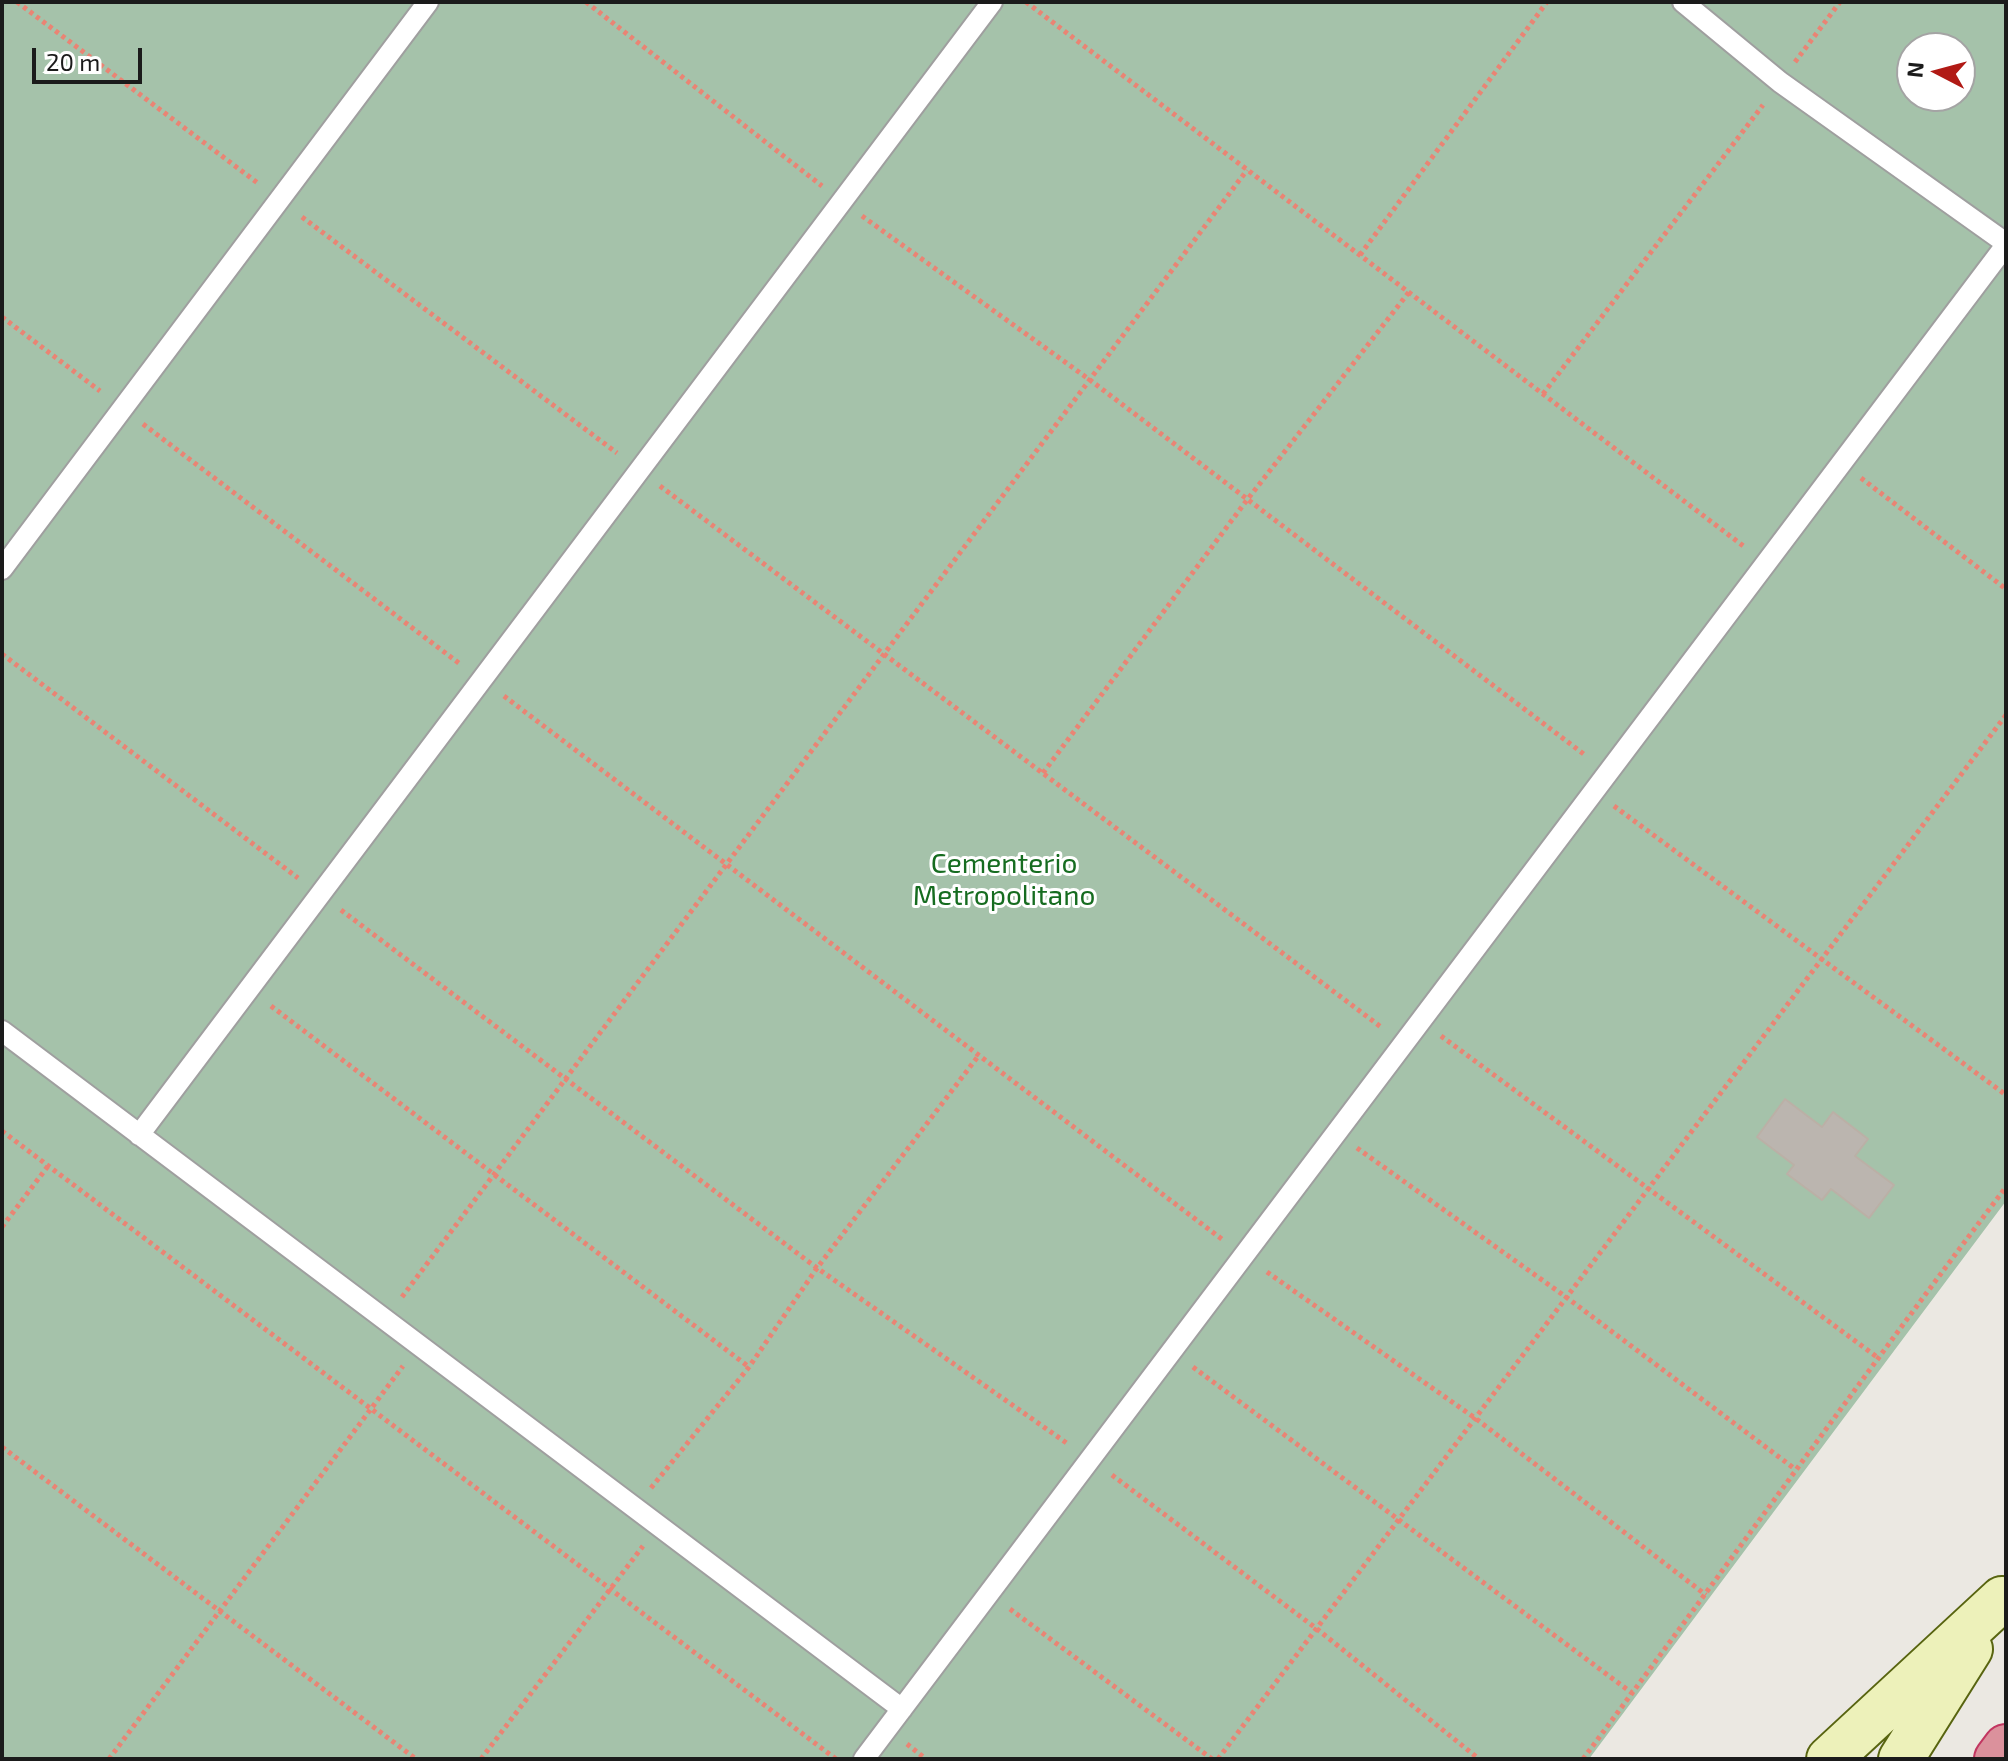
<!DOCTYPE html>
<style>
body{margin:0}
#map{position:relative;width:2008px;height:1761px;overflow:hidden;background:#ebe8e2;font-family:"Exo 2",sans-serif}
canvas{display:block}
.frame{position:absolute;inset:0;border:4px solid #1b1b1b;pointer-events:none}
.north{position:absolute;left:1896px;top:32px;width:80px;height:80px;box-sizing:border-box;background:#fff;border:2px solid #a4a4a4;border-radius:50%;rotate:276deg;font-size:22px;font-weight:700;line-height:32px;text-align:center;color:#1b1b1b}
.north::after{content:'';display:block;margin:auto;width:28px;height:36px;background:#b11a15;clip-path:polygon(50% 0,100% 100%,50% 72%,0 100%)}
.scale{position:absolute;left:32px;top:48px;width:110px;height:36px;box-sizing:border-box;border:4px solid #1b1b1b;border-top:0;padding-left:10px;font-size:24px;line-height:28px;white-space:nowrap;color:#1b1b1b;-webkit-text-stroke:6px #fff;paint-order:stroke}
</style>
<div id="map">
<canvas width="2008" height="1761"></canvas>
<div class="frame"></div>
<div class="north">N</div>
<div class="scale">20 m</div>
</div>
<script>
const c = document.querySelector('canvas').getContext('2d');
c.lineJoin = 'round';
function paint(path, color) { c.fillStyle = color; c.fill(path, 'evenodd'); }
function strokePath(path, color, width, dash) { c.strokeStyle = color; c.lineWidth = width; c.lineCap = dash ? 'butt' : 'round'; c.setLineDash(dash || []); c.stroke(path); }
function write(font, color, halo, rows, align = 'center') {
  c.font = font + ' "Exo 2",sans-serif'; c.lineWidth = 6; c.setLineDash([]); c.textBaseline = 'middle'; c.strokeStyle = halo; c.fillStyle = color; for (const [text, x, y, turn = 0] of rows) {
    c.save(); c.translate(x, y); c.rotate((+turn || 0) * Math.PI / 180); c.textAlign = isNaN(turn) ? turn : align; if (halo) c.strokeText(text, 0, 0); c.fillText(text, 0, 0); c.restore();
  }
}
const cemetery = new Path2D(`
 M2,2H2006V1201L1589,1759H2ZM1912,48H1960V96H1912Z`);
const building = new Path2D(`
 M1785,1099L1822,1127L1833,1112L1868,1139L1855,1156L1894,1185L1869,1218L1831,1189L1822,1200L1787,1174L1794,1165L1757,1137Z`);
const path = new Path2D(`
 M17,2L259,184
 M586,2L822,186
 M1026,2L1746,548
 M1795,62L1840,2
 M862,216L1090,380L1585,755
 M302,217L617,453
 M1360,255L1547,2
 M2,317L100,391
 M1543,394L1763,105
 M143,424L460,664
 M1861,478L2006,589
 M660,486L1381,1027
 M2,654L298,878
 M504,696L1223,1240
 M1043,773L1247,500L1409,292
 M1614,806L2006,1095
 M341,910L817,1268L1068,1444
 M271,1006L749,1367
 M1441,1036L1877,1357
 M2,1131L836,1759
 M1357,1148L1566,1297L1795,1469
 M2,1227L48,1166
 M1267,1272L1475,1418L1706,1595
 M402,1297L1247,170
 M1193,1367L1632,1693
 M2,1447L416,1759
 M1112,1475L1317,1629L1479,1759
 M651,1488L749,1367L817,1268L979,1055
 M1010,1609L1212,1759
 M907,1744L926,1759
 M109,1759L403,1366
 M481,1759L643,1546
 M1218,1759L2006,715
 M1583,1759C1725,1569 1863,1376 2006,1187`);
const service = new Path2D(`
 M1683,2L1780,82L2006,243
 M2,569L428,2
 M2,1031L902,1709
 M139,1135L992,2
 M864,1759L2006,245`);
const secondary = new Path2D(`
 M1829,1759L2002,1599
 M1901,1759L1970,1649`);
const motorway = new Path2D(`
 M1997,1759L2006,1747`);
const parkNames = [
 ["Cementerio",1004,864],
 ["Metropolitano",1004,896]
];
paint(cemetery, '#a5c2aa');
paint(building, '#bbb5af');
strokePath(building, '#bbb0a6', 2);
strokePath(service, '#9f9f9f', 24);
strokePath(secondary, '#586410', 48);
strokePath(motorway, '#c23661', 48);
strokePath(path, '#ea8474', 5, [4, 4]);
strokePath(service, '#fff', 20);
strokePath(secondary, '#edf1ba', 44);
strokePath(motorway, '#db919c', 44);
write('28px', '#166c20', '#fff', parkNames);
</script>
